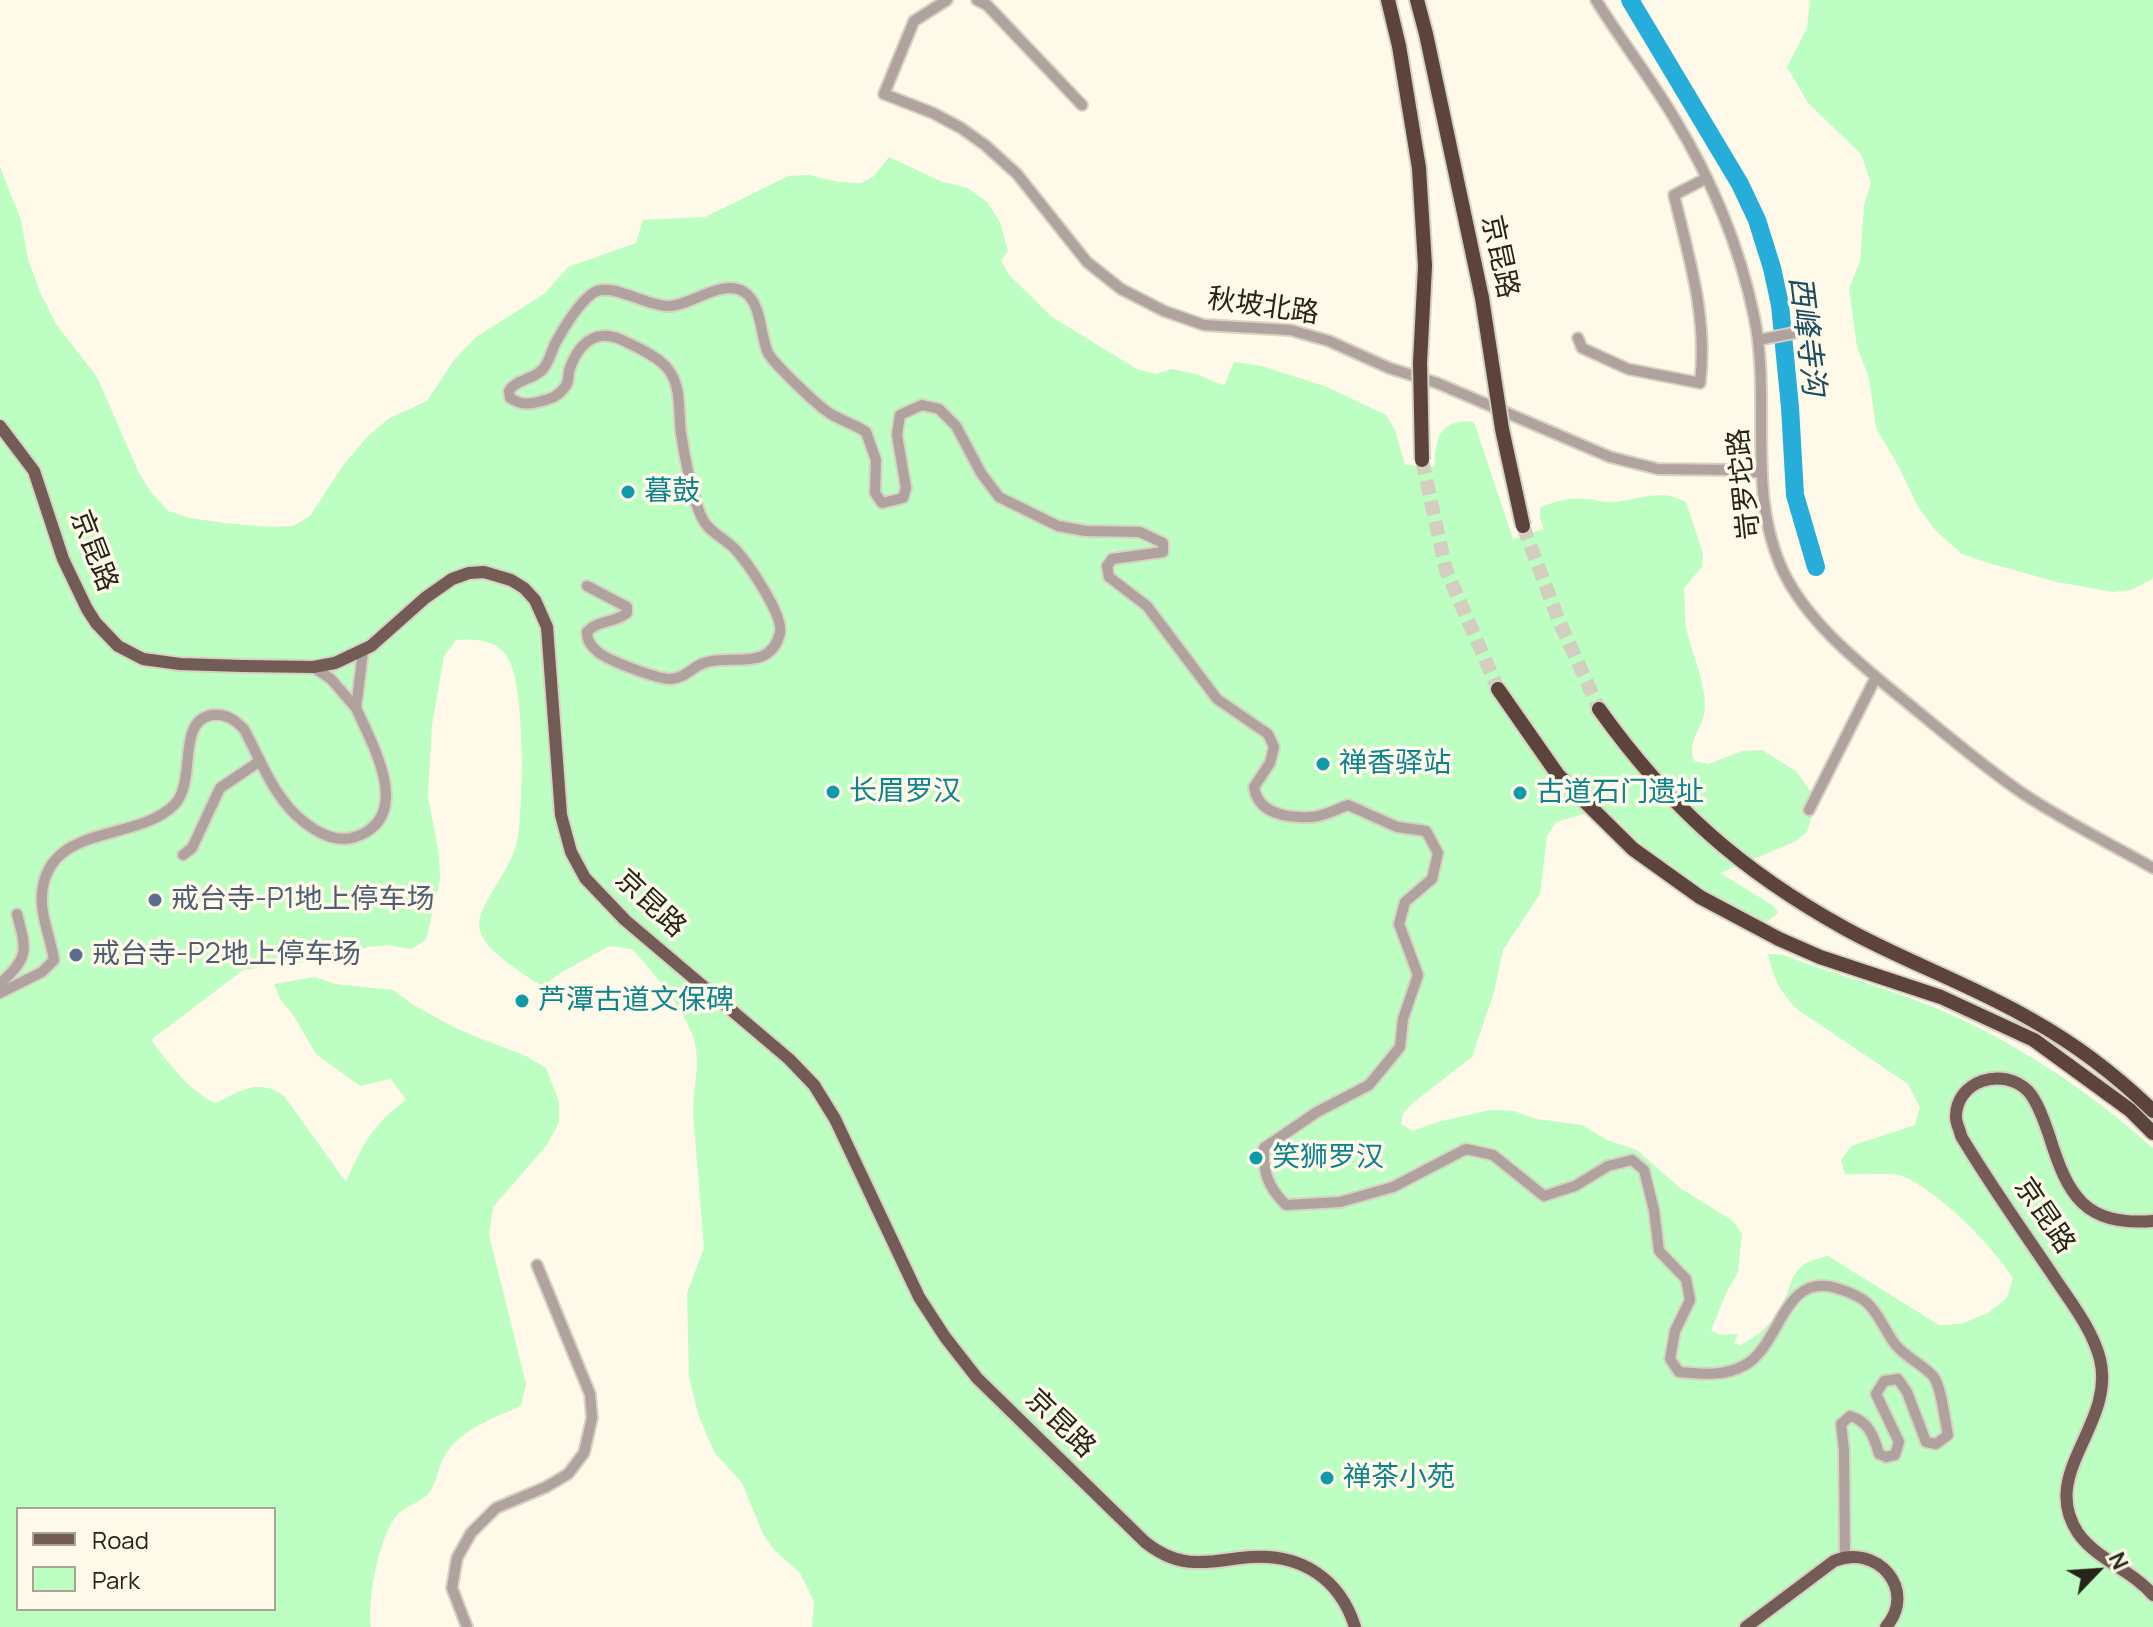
<!DOCTYPE html>
<meta charset="utf-8">
<style>
body{margin:0}
#map{position:relative;width:2153px;height:1627px;overflow:hidden;background:#fef9e8;font-family:Manrope,sans-serif}
canvas{display:block}
.legend{position:absolute;left:16px;top:1507px;width:260px;height:104px;box-sizing:border-box;background:#fef9e8;border:2px solid #a8a496;margin:0;padding:10px 14px;list-style:none;font-size:24px;color:#27241a}
.legend li{display:flex;align-items:center;gap:16px;height:40px}
.legend b{width:40px;border:2px solid #a8a496}
.north{position:absolute;left:2057px;top:1531px;width:80px;height:80px;-webkit-text-stroke:6px #fef9e8;paint-order:stroke;rotate:65deg;font-size:22px;font-weight:700;line-height:32px;text-align:center;color:#27241a}
.north::after{content:'';display:block;margin:auto;width:28px;height:36px;background:#27241a;clip-path:polygon(50% 0,100% 100%,50% 72%,0 100%)}
</style>
<div id="map">
<canvas width="2153" height="1627"></canvas>
<ul class="legend">
<li><b style="height:10px;background:#725c55"></b>Road</li>
<li><b style="height:22px;background:#bdfec2"></b>Park</li>
</ul>
<div class="north">N</div>
</div>
<script>
const c = document.querySelector('canvas').getContext('2d');
c.lineJoin = 'round';
function paint(path, color) { c.fillStyle = color; c.fill(path, 'evenodd'); }
function strokePath(path, color, width, dash) { c.strokeStyle = color; c.lineWidth = width; c.lineCap = dash ? 'butt' : 'round'; c.setLineDash(dash || []); c.stroke(path); }
function write(font, color, halo, rows, align = 'center') {
  c.font = font + ' Manrope,"Noto Sans SC",sans-serif'; c.lineWidth = 7; c.setLineDash([]); c.textBaseline = 'middle'; c.strokeStyle = halo; c.fillStyle = color; for (const [text, x, y, turn = 0] of rows) {
    c.save(); c.translate(x, y); c.rotate((+turn || 0) * Math.PI / 180); c.textAlign = isNaN(turn) ? turn : align; if (halo) c.strokeText(text, 0, 0); c.fillText(text, 0, 0); c.restore();
  }
}
const green = new Path2D(`
 M1810,0H2153V577L2151,580L2131,590L2113,592L2057,582L1985,562L1962,554L1936,531L1918,507L1899,467L1876,428L1869,378L1857,347L1853,319L1849,289L1860,261L1864,205L1871,183L1861,154L1808,103L1787,67L1807,28Z
 M889,157L940,181L968,188L988,203L1000,222L1008,251L1001,261L1010,276L1052,317L1137,369L1156,374L1171,369L1196,374L1224,386L1234,362L1262,366L1327,387L1386,415L1395,430L1405,465L1434,467C1436,439 1438,418 1474,422L1513,539L1544,529L1540,518V508C1555,500 1572,497 1589,499C1597,500 1604,503 1613,502C1640,500 1660,488 1686,502L1703,554L1702,567L1684,588C1685,602 1684,618 1687,632C1693,656 1705,682 1705,707C1705,726 1686,740 1694,761L1708,764L1743,751L1762,750L1796,771L1814,796L1815,807L1807,832L1796,841L1720,873L1774,906L1778,913L1767,922C1708,904 1656,861 1614,817L1584,814L1556,822L1547,836L1540,894L1503,950L1494,992L1472,1057L1414,1102L1403,1113L1401,1124L1413,1131L1434,1123L1490,1110L1514,1111L1536,1119L1582,1125L1607,1140L1637,1150L1680,1188L1733,1221L1742,1234L1738,1272L1727,1291L1711,1330L1720,1335L1738,1334L1734,1343L1741,1345C1757,1335 1768,1328 1778,1312C1798,1281 1784,1265 1828,1256L1939,1325L1961,1324L1988,1313L2007,1298L2013,1278C1991,1244 1938,1190 1900,1175C1894,1173 1856,1175 1845,1174L1841,1161L1851,1146L1915,1125L1920,1107L1908,1084L1798,1010C1781,993 1773,978 1768,954L1783,955C1834,974 1888,988 1938,1009C2017,1043 2089,1091 2153,1148V1627H812L814,1601L800,1573L774,1550L763,1534L742,1483L714,1452L698,1414L689,1377L687,1293L704,1248L693,1113C693,1091 699,1070 696,1049C692,1017 654,973 632,949L609,946L559,974L542,986C524,974 478,948 479,924C481,900 512,869 517,841C524,806 525,690 509,660C500,640 475,638 456,640L444,656L432,725L428,796L439,855L440,880L426,940L411,949L387,945L367,947L343,955L311,961L243,970L151,1040C168,1062 190,1092 215,1103C242,1091 256,1078 284,1096L346,1182C362,1145 373,1124 406,1100L391,1079L360,1086L316,1054L292,1013L280,999L274,984L315,977L335,984L393,990L415,1006L459,1030L526,1056L546,1068L559,1101V1122L547,1145L493,1207L489,1235L526,1384L521,1406C492,1419 464,1427 445,1455C438,1466 437,1484 428,1494C420,1503 405,1506 397,1515C379,1536 367,1600 371,1627H0V167L21,220L28,259L40,292L56,324L97,377L139,473L151,492L168,511L190,518L224,523L270,527L293,526L310,516L344,464L367,437L388,419L427,401L454,360L476,337L544,294L568,267L636,243L643,220L705,217L789,176L809,175L838,182L861,183L873,177ZM18,1509H274V1609H18Z`);
const river = new Path2D(`
 M1630,0L1740,184L1757,220L1772,268L1780,305L1790,407L1795,495L1816,567`);
const highwayTunnel = new Path2D(`
 M1422,460L1446,570L1498,689
 M1523,526L1559,621L1599,709`);
const minor = new Path2D(`
 M947,0L914,21L884,94L933,113L961,128L985,145L1017,174L1087,262L1121,289L1164,311L1204,325L1290,330L1329,341L1389,368L1437,383L1610,457L1658,469L1740,470L1762,473
 M977,0L987,5L1082,105
 M1596,0C1620,39 1649,76 1673,116C1711,178 1739,244 1754,316C1772,400 1745,493 1784,573C1807,620 1854,659 1894,692C1936,726 1977,762 2022,793C2064,821 2109,843 2153,868
 M1578,338L1582,348L1628,369L1700,383C1708,318 1689,258 1674,195L1707,178
 M1758,340L1794,333
 M587,586L627,607V613C615,623 597,620 587,632C587,641 591,646 598,652C609,661 657,679 671,679C681,678 686,674 693,669C720,647 769,678 780,633C784,615 747,562 735,549C723,537 708,532 701,516C692,496 684,454 681,433C678,411 682,387 668,369C659,357 635,346 622,340C594,327 577,346 569,371C568,378 569,383 564,388C558,397 549,399 538,402C527,405 520,404 510,398L509,391C516,379 534,380 543,369C550,361 551,351 556,342C564,327 579,303 593,293C611,281 645,306 668,306C692,306 721,278 744,292C762,303 760,336 768,353C775,365 816,404 829,413C840,420 854,424 866,432L876,460L875,493L882,503L903,498L906,488L897,435L900,415L922,405L939,409L956,426L981,473L999,497L1058,526L1086,531L1140,532L1163,543V552L1112,559L1107,566L1109,577L1147,606L1217,699L1268,734L1274,747L1270,763L1254,787C1258,814 1287,818 1311,817C1323,817 1337,809 1348,805L1397,827L1426,831L1438,853L1432,879L1405,902L1399,924L1418,975L1403,1019L1400,1047L1369,1085L1317,1112L1264,1148C1263,1173 1268,1187 1286,1205L1340,1202L1393,1187L1466,1149L1493,1155L1544,1196L1575,1186L1608,1166L1632,1160L1644,1170L1654,1210L1659,1251L1686,1279L1690,1300L1675,1331L1670,1359L1679,1372C1703,1374 1723,1377 1745,1365C1781,1345 1783,1272 1836,1288C1873,1299 1873,1309 1892,1340C1901,1355 1921,1363 1933,1376C1941,1385 1945,1421 1948,1435L1936,1444L1926,1442L1907,1392L1898,1379L1884,1381L1876,1394L1899,1442L1895,1455L1886,1457L1879,1454C1874,1436 1868,1421 1850,1416L1841,1424L1844,1450L1845,1557
 M313,667L331,679L356,708L363,652
 M1809,810L1876,677
 M183,855L192,848L220,788L260,761
 M0,984C29,956 27,952 17,914
 M0,993L42,972L54,960C51,939 40,915 42,894C48,822 138,843 175,804C197,780 176,721 212,715C226,713 235,720 244,729C261,761 275,800 304,822C318,833 337,843 355,837C415,817 372,744 356,708
 M467,1627L452,1588L457,1558L471,1533L496,1508L546,1487L568,1474L584,1453L592,1418L590,1394L537,1265`);
const major = new Path2D(`
 M0,426L34,471L63,559L87,609L96,623L118,646L143,659L180,664L243,666L313,667L335,663L371,646L425,598L452,579L469,573L484,572L511,580L524,588L535,600L547,627L561,815L571,852L585,878L625,920L789,1059L814,1085L835,1119L919,1297L945,1337L977,1378L1145,1542C1160,1554 1177,1562 1196,1562C1214,1563 1233,1558 1252,1557C1302,1554 1340,1579 1355,1627
 M2153,1221C2084,1226 2068,1196 2049,1135C2044,1121 2038,1102 2028,1091C2004,1066 1955,1080 1956,1118C1956,1123 1960,1130 1961,1136C1989,1183 2021,1228 2052,1274C2069,1300 2092,1328 2100,1359C2116,1425 2038,1473 2078,1533C2097,1560 2132,1570 2153,1595
 M1746,1627L1834,1561C1877,1543 1918,1590 1886,1627`);
const highway = new Path2D(`
 M1388,0L1399,46L1419,168L1425,266
 M1417,0L1426,34L1482,298
 M1498,689L1558,775L1633,849L1700,897L1779,939L1820,957L1941,997L2034,1040L2130,1110L2153,1133
 M1599,709C1669,807 1741,871 1846,929C1906,962 1972,985 2032,1020C2075,1044 2118,1077 2153,1111`);
const highwayBridge = new Path2D(`
 M1482,298L1502,429L1523,526
 M1422,460L1420,363L1425,266`);
const markers = [
 [628,492,8,"#0f9aa8"],
 [1323,764,8,"#0f9aa8"],
 [833,792,8,"#0f9aa8"],
 [1520,793,8,"#0f9aa8"],
 [155,900,8,"#5c6f8a"],
 [76,955,8,"#5c6f8a"],
 [522,1001,8,"#0f9aa8"],
 [1256,1158,8,"#0f9aa8"],
 [1327,1478,8,"#0f9aa8"]
];
const streetNames = [
 ["京昆路",1499,257,78],
 ["秋坡北路",1263,307,8],
 ["岢罗坨路",1745,484,-96],
 ["京昆路",93,551,69],
 ["京昆路",650,904,43],
 ["京昆路",2044,1216,56],
 ["京昆路",1060,1424,44]
];
const cultureNames = [
 ["暮鼓",644,492],
 ["禅香驿站",1339,764],
 ["长眉罗汉",849,792],
 ["古道石门遗址",1536,793],
 ["芦潭古道文保碑",538,1001],
 ["笑狮罗汉",1272,1158],
 ["禅茶小苑",1343,1478]
];
const serviceNames = [
 ["戒台寺-P1地上停车场",171,900],
 ["戒台寺-P2地上停车场",92,955]
];
const waterNames = [
 ["西峰寺沟",1806,336,83]
];
paint(green, '#bdfec2');
strokePath(river, '#27adda', 18);
strokePath(highwayTunnel, '#d3cebf', 14, [14, 7]);
strokePath(minor, '#d7d3c3', 14);
strokePath(major, '#d7d3c3', 16);
strokePath(highway, '#d7d3c3', 18);
strokePath(minor, '#b0a29e', 10);
strokePath(major, '#725c55', 12);
strokePath(highway, '#5c433c', 14);
strokePath(highwayBridge, '#d7d3c3', 18, []);
strokePath(highwayBridge, '#5c433c', 14);
for (const [x, y, r, color] of markers) { const dot = new Path2D(); dot.arc(x, y, r, 0, 2 * Math.PI); c.fillStyle = color; c.fill(dot); strokePath(dot, '#fef9e8', 3); }
write('28px', '#27241a', '#fef9e8', streetNames);
write('28px', '#0d838f', '#fef9e8', cultureNames, 'left');
write('28px', '#4e5e75', '#fef9e8', serviceNames, 'left');
write('italic 30px', '#1a4d60', '#fef9e8', waterNames);
</script>
